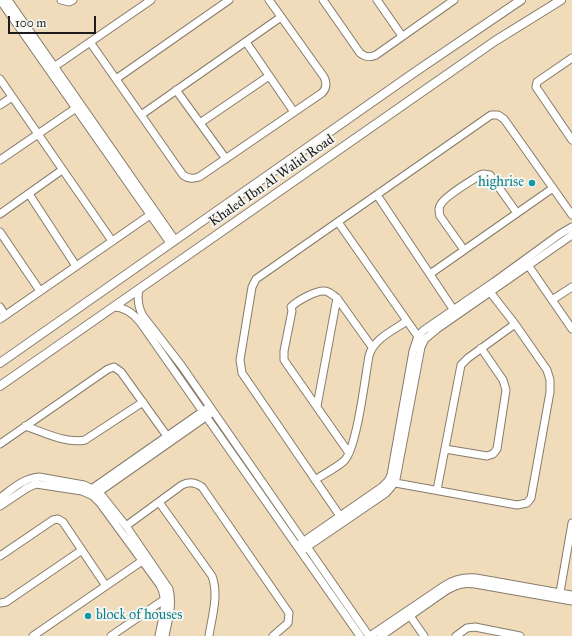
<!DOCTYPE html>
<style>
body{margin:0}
#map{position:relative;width:572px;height:636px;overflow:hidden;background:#f0dcbb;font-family:"IM FELL Great Primer",serif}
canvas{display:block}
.scale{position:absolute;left:8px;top:16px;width:88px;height:18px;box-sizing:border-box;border:2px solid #1c1c1c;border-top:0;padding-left:5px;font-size:12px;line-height:14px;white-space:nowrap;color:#1c1c1c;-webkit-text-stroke:3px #f6f6f2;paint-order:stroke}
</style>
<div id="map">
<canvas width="572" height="636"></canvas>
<div class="scale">100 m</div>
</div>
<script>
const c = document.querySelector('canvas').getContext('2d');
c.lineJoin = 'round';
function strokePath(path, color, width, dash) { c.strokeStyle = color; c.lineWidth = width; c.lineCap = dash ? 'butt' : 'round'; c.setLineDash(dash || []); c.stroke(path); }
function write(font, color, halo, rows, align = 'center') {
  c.font = font + ' "IM FELL Great Primer",serif'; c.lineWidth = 4; c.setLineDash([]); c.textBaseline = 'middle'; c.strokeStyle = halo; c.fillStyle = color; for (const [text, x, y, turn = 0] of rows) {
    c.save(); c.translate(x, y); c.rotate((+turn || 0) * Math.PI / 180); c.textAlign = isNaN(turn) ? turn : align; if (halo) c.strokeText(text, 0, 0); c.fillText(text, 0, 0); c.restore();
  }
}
const minor = new Path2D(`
 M0,0L170,243
 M8,0L175,240
 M61,0L69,2L73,0
 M323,0L360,53C365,57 369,58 376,55L454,0
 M377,0L402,36
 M90,42L183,175C188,179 193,179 199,177L322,93C327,88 327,83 324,77L269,0
 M246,42L294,112
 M572,58L537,82L536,87L572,140
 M51,69L151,0
 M0,79L112,241
 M116,79L229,0
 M176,90L226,159
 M0,105L12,97
 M141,115L281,17
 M200,123L269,76
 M0,160L79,106
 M29,194L76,266
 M377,195L453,309
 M0,214L62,170
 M338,222L419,338
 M0,232L40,291
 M464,250L440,216C439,211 438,208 441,204C446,195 471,181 480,175L483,174L490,175L517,213
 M528,265L572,329
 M430,274L553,188
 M139,289C137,299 138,307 143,316L181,365L369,636
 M552,300L572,287
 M0,307L5,315
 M113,307C125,307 133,313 140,322L360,636
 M0,319L150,215
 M317,406L337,298
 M25,426C43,432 66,444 85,440L143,402
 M0,444L108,369L114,367L121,372L167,436
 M445,449L487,456L493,454L497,449L506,390L503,380L481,348
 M349,453L284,360V351L292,311L291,307C297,301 316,290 325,291C330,292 333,295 337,298L372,347
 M315,480C324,474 336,468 344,461C357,449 365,377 369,356C373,339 394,330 407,321
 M390,482L517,505L527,503L531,498L550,392V380L547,370L515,324L490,292
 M90,490L206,409
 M437,490L461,365L468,358L515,324
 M96,494L210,414
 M0,498C12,489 24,478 39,477L84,485L99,492L126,526L169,589C173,605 168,620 165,636
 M159,502L212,576C219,595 212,616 209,636
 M0,506L27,488L36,484L82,491L93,496L100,503L160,585C169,602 162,618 159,636
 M340,516L242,373L240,360L252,287L256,279L491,115H498L504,119L572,215
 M126,526L182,485C189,481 195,482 202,487L289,613L288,623L273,636
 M297,546L382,487L388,481L391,475L413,351L418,336L424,330L494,282L560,234L572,227
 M301,551L386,493L392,486L396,479L421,347L425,339L437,329L572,235
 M0,556L53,520L58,519L63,522L106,586
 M559,598L572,523
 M0,603L6,602L82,550
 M408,613L424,636
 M33,636L145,559
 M111,636L165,599
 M370,636L444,586C454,579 463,577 476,578L572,595
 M381,636L447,590C456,585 464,582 475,584L572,601
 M456,636L467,628L475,627L520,636`);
const tertiary = new Path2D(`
 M0,363L415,72L521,0
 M0,386L495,41L561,0`);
const markers = [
 [532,183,4,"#0f9aa8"],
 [88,616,4,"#0f9aa8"]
];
const streetNames = [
 ["Khaled Ibn Al Walid Road",272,181,-35]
];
const cultureNames = [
 ["highrise",524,183],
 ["block of houses",96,616,"left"]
];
strokePath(minor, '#867c6c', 9);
strokePath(tertiary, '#867c6c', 10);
strokePath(minor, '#fff', 7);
strokePath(tertiary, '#fff', 8);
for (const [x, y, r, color] of markers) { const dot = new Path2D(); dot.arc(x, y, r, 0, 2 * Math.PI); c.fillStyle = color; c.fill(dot); strokePath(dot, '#f6f6f2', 1.5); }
write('14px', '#1c1c1c', '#f6f6f2', streetNames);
write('14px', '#0d838f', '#f6f6f2', cultureNames, 'right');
</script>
